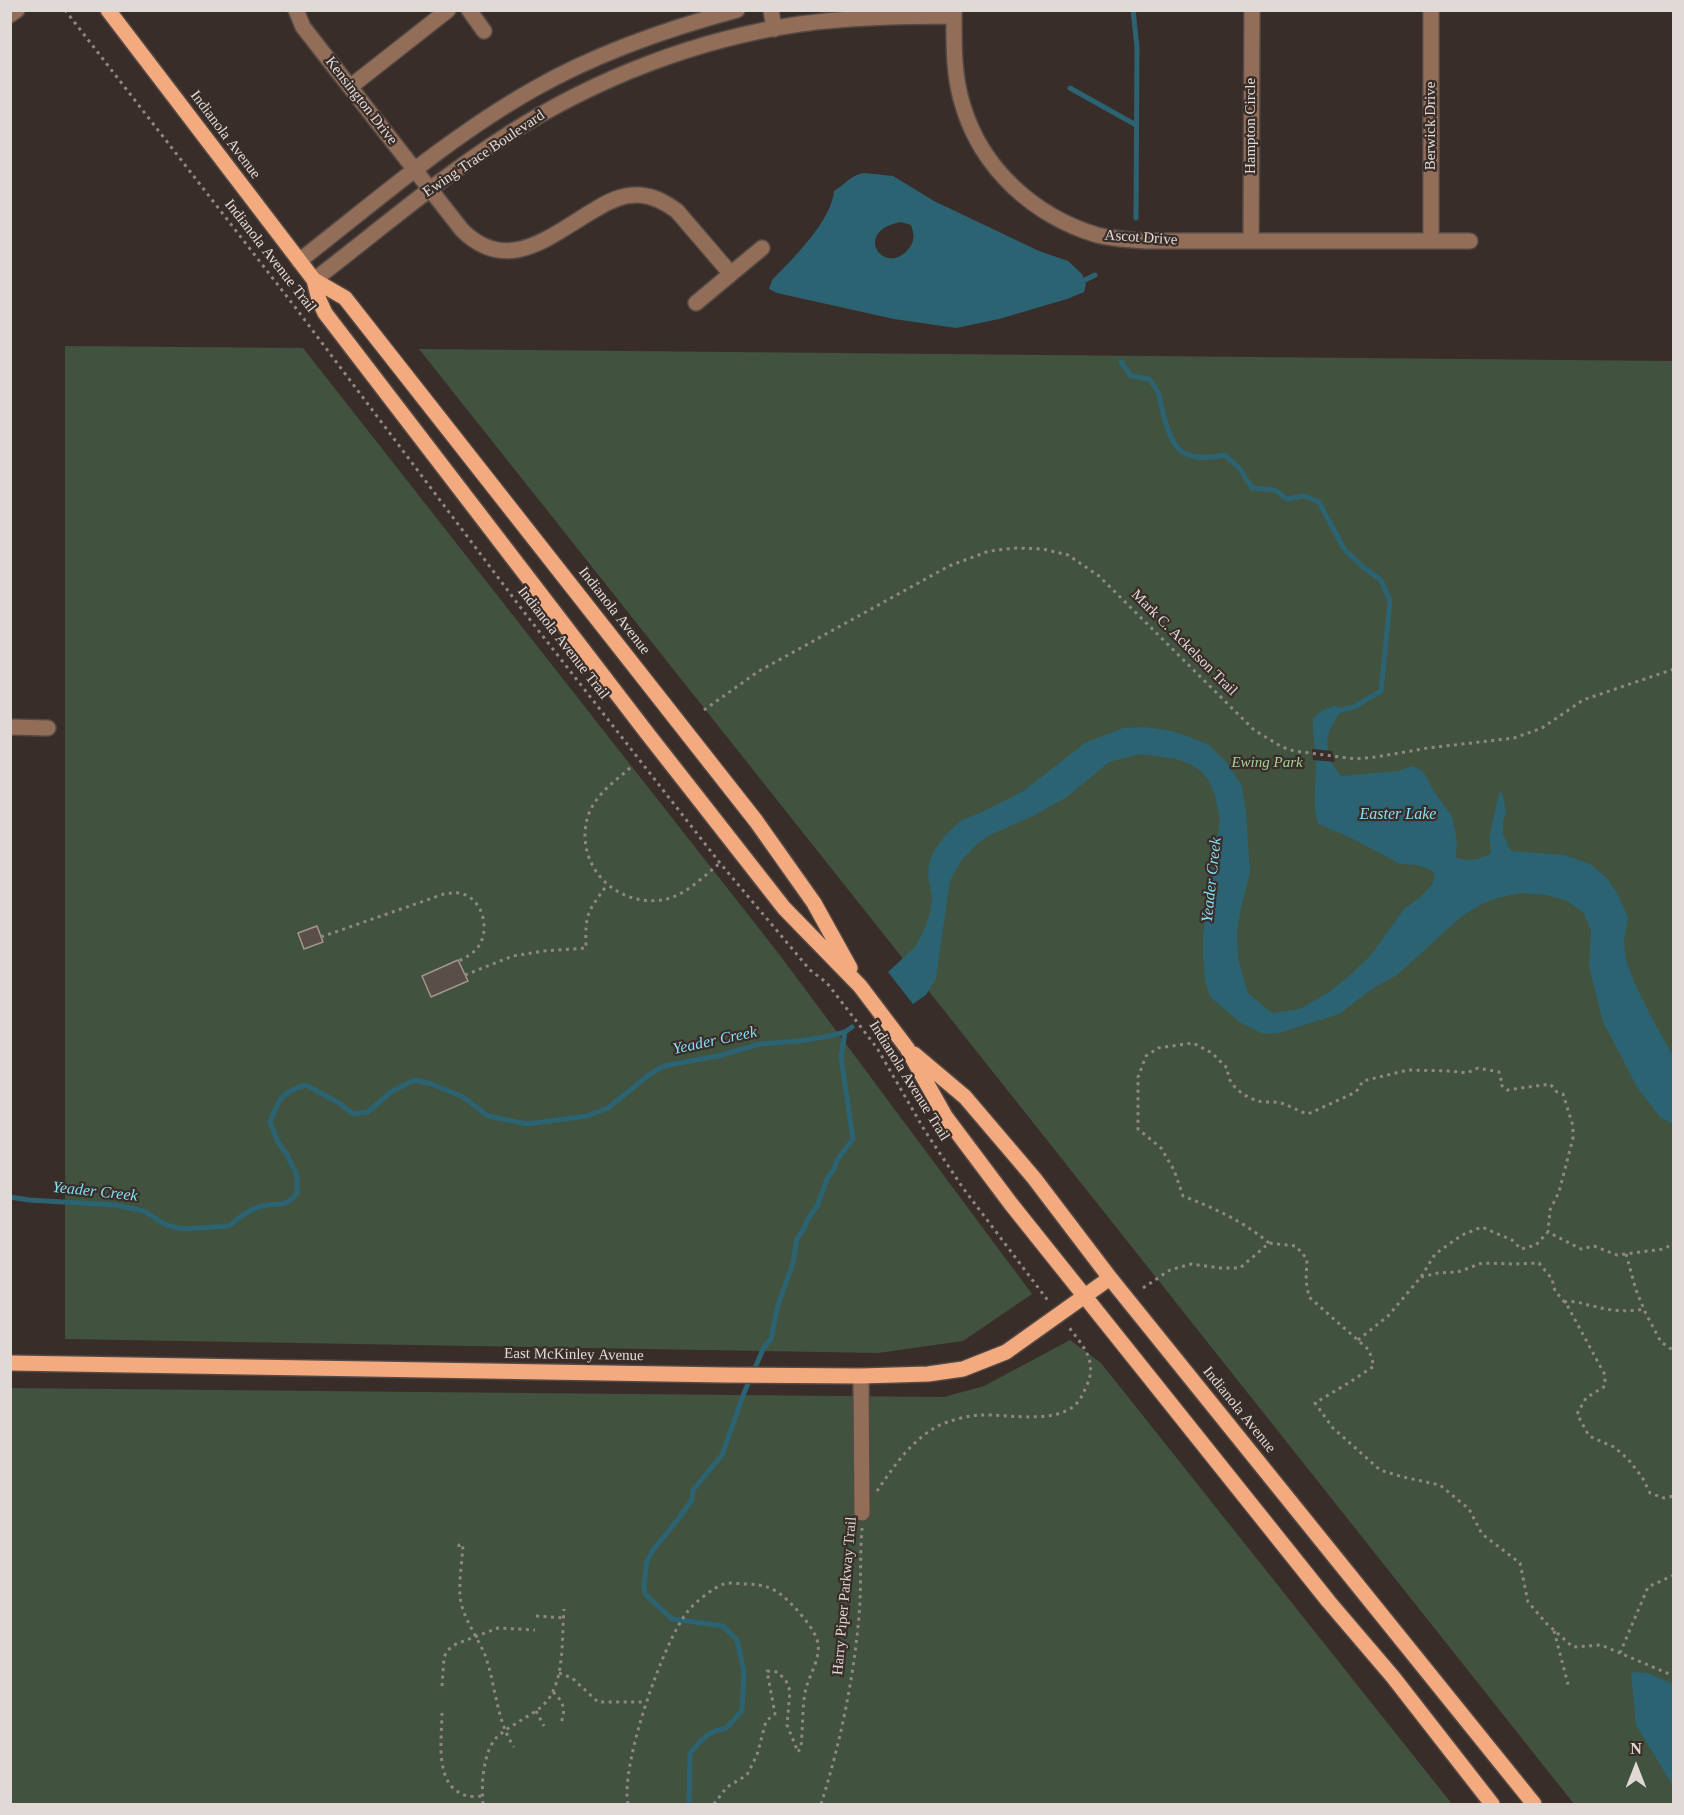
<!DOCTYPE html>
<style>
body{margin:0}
#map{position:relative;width:1684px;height:1815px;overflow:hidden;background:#392d29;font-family:"Times New Roman",serif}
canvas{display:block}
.frame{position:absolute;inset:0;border:12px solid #e0d9d6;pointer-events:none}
.north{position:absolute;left:1606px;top:1737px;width:60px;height:60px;-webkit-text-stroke:4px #392d29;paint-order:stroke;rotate:0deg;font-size:16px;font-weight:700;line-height:24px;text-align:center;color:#e0d9d6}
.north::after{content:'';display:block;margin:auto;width:21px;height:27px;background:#e0d9d6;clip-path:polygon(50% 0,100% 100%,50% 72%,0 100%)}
</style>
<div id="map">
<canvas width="1684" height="1815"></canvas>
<div class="frame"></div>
<div class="north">N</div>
</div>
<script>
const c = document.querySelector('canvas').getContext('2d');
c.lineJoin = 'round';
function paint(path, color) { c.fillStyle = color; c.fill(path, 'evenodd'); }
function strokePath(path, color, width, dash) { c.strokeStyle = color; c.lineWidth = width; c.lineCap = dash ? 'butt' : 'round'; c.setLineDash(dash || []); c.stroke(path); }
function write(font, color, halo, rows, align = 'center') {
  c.font = font + ' "Times New Roman",serif'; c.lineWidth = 4.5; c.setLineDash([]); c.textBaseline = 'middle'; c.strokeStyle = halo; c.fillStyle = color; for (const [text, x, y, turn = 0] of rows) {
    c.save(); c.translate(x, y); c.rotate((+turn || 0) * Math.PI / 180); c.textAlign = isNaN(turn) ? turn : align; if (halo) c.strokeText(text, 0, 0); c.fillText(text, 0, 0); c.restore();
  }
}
const green = new Path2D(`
 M65,346L303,348L779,954L1032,1294L963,1341L878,1353L65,1339Z
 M419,349L1673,361V1804H1574Z
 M1070,1340L1101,1363L1452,1804H11V1388L944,1397L984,1386Z`);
const water = new Path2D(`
 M864,173L893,176L934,201L1039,251L1068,261L1082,274L1086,284L1084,292L1067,299L999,319L956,328L894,319L777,293L769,289L772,280C792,260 832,220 834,191C844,185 851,175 864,173ZM901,222L911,225C914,233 915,240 910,247C886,280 850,231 901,222Z
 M1335,705L1340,710C1337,718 1330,728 1328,736C1325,750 1332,766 1341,776L1398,771L1412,766L1423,771L1435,793L1452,816L1457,841L1456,857C1466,862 1481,860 1491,853L1489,837L1500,790L1504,800L1506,814L1503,821V834L1511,851L1565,855L1590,864L1607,878L1618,895L1628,917L1624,941L1626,960L1635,984L1652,1018L1673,1056V1124L1660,1117L1637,1087L1603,1022L1589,966L1591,931L1584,913L1567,901L1547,895L1520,893L1497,898L1480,905L1461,917L1397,975L1372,989L1339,1014L1279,1033L1263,1034L1241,1023L1210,997L1205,981L1203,955V934L1220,821L1215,795L1208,780L1201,771L1192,765L1176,759L1141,754L1109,762L1067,797L1035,815L990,835L976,845L961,861L950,881L936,978L926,995L913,1004L888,972L915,947L924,930L930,913L932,898L928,875L929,864L933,852L948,832L962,820L982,812L1022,792L1085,743L1123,728L1144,727L1173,731L1208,744L1227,763L1242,786L1246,812L1250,872L1240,912L1237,933L1238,958L1248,993L1272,1013L1300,1009L1329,992L1347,978L1370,956L1404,909L1419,898L1432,885L1435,874L1429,869L1416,865L1400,864L1349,837L1318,824C1312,805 1316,786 1316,766C1316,750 1312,734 1313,718L1322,711Z
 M1631,1672L1648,1673L1673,1684V1786L1636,1725Z`);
const pier = new Path2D(`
 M1312,749L1332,751L1335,762L1313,760Z`);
const stream = new Path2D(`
 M1133,10L1137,47L1136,218
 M1070,88L1136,125
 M1085,280L1095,275
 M1121,362L1131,376L1149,379C1153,384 1157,389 1159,395C1161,401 1161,407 1163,413C1173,453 1184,463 1225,455L1240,469L1252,488L1275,490L1287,499L1304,496L1319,502L1344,549L1363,567L1381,580L1390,601L1381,691L1354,707L1340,710L1335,714
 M10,1197L29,1200L115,1205L144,1211L166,1225L183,1229L229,1226C238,1218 250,1209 262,1206C281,1202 282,1209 297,1194V1176L287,1155L278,1142L270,1122C279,1099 281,1092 306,1085L339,1103L353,1114L368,1112L392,1091L415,1080L432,1084L463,1097L488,1116L527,1124L587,1116L608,1108L650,1074L664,1066L718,1056L760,1044L799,1041L830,1036L845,1032L852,1027
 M689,1804L690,1753C700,1742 710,1729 725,1729L742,1711L744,1672L737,1640L723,1626L672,1619L645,1594L644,1585L647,1561L653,1550L680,1517L692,1499L693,1490L722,1455L744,1393L764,1347L771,1339L778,1305L793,1263L797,1239L805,1227L807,1220L817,1206L828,1177L834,1169L837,1160L853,1139L841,1057L845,1032`);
const building = new Path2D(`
 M317,926L323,942L304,949L298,933Z
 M458,960L468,981L431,997L422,976Z`);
const path = new Path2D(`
 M65,10L295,307L524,612L720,863L810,970L827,983L877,1048L925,1131L963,1188L1049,1302
 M704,710L759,671L949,566L989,551L1017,548L1043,549L1068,555L1099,576L1254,730L1282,747L1294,751L1356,759L1375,757L1428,748L1514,738L1542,728L1583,700L1674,669
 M630,768C614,782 595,795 588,816C573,865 617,910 667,899C687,894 704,876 720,863
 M321,937L444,894C451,893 457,892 463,894C484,901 490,931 478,947C473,954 466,957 459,961
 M465,975L513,956L544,951L586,948C585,913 587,913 607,885
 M1269,1243C1243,1221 1214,1208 1183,1196L1174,1170L1161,1148L1138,1129V1077L1146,1056L1158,1048L1193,1043L1212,1053L1228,1069C1226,1084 1244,1097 1258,1101C1265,1103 1274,1101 1281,1103C1290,1106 1298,1111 1308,1114L1356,1092L1363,1081L1408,1070L1451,1071L1467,1073L1478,1068L1499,1072L1501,1079L1500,1084L1507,1090L1550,1084L1557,1092L1563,1094L1573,1126V1138L1559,1192L1550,1210L1548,1232
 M1626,1254L1636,1290L1646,1314L1661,1342L1674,1351
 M1421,1277L1438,1273L1458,1272L1482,1263L1514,1264L1539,1263L1552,1279L1555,1291L1567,1305L1605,1375V1386L1586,1398L1577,1414L1589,1436L1614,1447L1628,1459L1642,1477L1650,1493L1664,1498L1674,1496
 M1143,1288L1170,1270L1191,1264L1220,1268H1240L1269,1243L1296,1246L1307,1259L1306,1281L1309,1297L1369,1350L1374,1366L1350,1382L1315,1403L1333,1428L1380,1470L1403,1477L1440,1485L1469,1509L1482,1534L1520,1563L1528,1602L1547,1624L1573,1647L1601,1645L1620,1653
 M1564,1302C1575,1300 1586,1305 1597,1307C1612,1311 1629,1312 1644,1309
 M1358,1340L1388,1316L1421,1277L1435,1254L1462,1235L1482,1227L1512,1240L1521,1249L1536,1245L1548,1232L1581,1249L1594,1246L1617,1255L1664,1249L1674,1243
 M877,1491C894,1466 912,1439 940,1425C948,1421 970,1415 980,1415C1006,1414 1052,1424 1074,1406C1080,1401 1083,1394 1086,1387C1099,1361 1082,1345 1068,1326
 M459,1547V1545H463C462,1561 459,1580 460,1596C462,1617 477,1636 485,1655C496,1685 496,1720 514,1747
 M1674,1575L1648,1587L1620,1653L1674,1676
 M536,1616L564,1618
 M1554,1631L1569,1688
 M559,1673L572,1678L598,1702H645
 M442,1686L444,1657L448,1650L456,1644L498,1628L535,1630
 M553,1692C565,1703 566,1711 560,1725
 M536,1711L544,1726
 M442,1713C442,1739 433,1788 468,1796C472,1797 478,1796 482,1796
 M483,1804C481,1785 483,1753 496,1738C504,1730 514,1725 523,1719C535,1712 547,1705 553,1691C564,1669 562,1634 564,1609
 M628,1804C620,1766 663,1642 688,1611C694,1603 714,1587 724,1584C730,1582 739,1584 746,1584C763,1585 771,1586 784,1597C794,1606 816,1629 818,1644C820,1659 810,1674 806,1688C802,1705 803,1729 801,1747L798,1752L787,1725L790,1691L786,1681L778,1672L767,1671L775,1714L766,1721L757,1755L747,1775L727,1787L714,1804
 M821,1804C841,1742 856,1668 860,1602C861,1578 860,1553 862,1528`);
const minor = new Path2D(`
 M296,10L303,27L462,230C508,276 551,235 596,209C609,201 623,194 639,195C654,196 665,202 677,211L731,274
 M469,10L484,31
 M771,10L774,29
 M954,10C954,43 953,75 963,106C982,169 1034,216 1097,235C1113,239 1130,240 1147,241H1470
 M1431,10V241
 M10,15L17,10
 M350,87L448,10
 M1251,241L1252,10
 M299,261C375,202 449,137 534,89C597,53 666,29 737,10
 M314,280C378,231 442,176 510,133C597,78 697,39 800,24C851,17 902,16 954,16
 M696,303L762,248
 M10,727L48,728
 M861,1376L862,1513`);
const major = new Path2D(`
 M108,10L314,280L319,300L325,313L647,733L784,908L860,986L907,1048L945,1116L1011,1204L1329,1602L1393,1677L1492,1804
 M314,280L345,298L756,821L814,903L850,968
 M914,1054L965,1097L1034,1178L1110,1278L1534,1804
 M10,1363L725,1375L861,1376L928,1374L963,1369L1006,1352L1110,1278`);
const streetNames = [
 ["Kensington Drive",361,101,52],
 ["Hampton Circle",1251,126,-90],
 ["Berwick Drive",1431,126,-90],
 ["Indianola Avenue",225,135,53],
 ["Ewing Trace Boulevard",484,154,-34],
 ["Ascot Drive",1141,238,4],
 ["Indianola Avenue Trail",270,256,52],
 ["Indianola Avenue",614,611,52],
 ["Indianola Avenue Trail",563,643,52],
 ["Mark C. Ackelson Trail",1184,643,45],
 ["Indianola Avenue Trail",909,1081,58],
 ["East McKinley Avenue",574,1355,1],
 ["Indianola Avenue",1239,1410,51],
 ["Harry Piper Parkway Trail",845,1596,-85]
];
const parkNames = [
 ["Ewing Park",1267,763]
];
const waterNames = [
 ["Easter Lake",1398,815],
 ["Yeader Creek",1212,880,-84],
 ["Yeader Creek",715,1041,-12],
 ["Yeader Creek",95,1192,6]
];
paint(green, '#41523e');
paint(water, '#2c6372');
paint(pier, '#392d29');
strokePath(stream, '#2c6372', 5);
paint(building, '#5a4e49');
strokePath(building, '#a3958f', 1.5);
strokePath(minor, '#544945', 18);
strokePath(major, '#544945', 18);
strokePath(path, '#908783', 3, [3, 4.5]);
strokePath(minor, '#926e59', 15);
strokePath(major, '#f3aa7e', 15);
write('15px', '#e0d9d6', '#392d29', streetNames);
write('italic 15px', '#a1d199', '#392d29', parkNames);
write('italic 16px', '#85dff7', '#392d29', waterNames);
</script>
